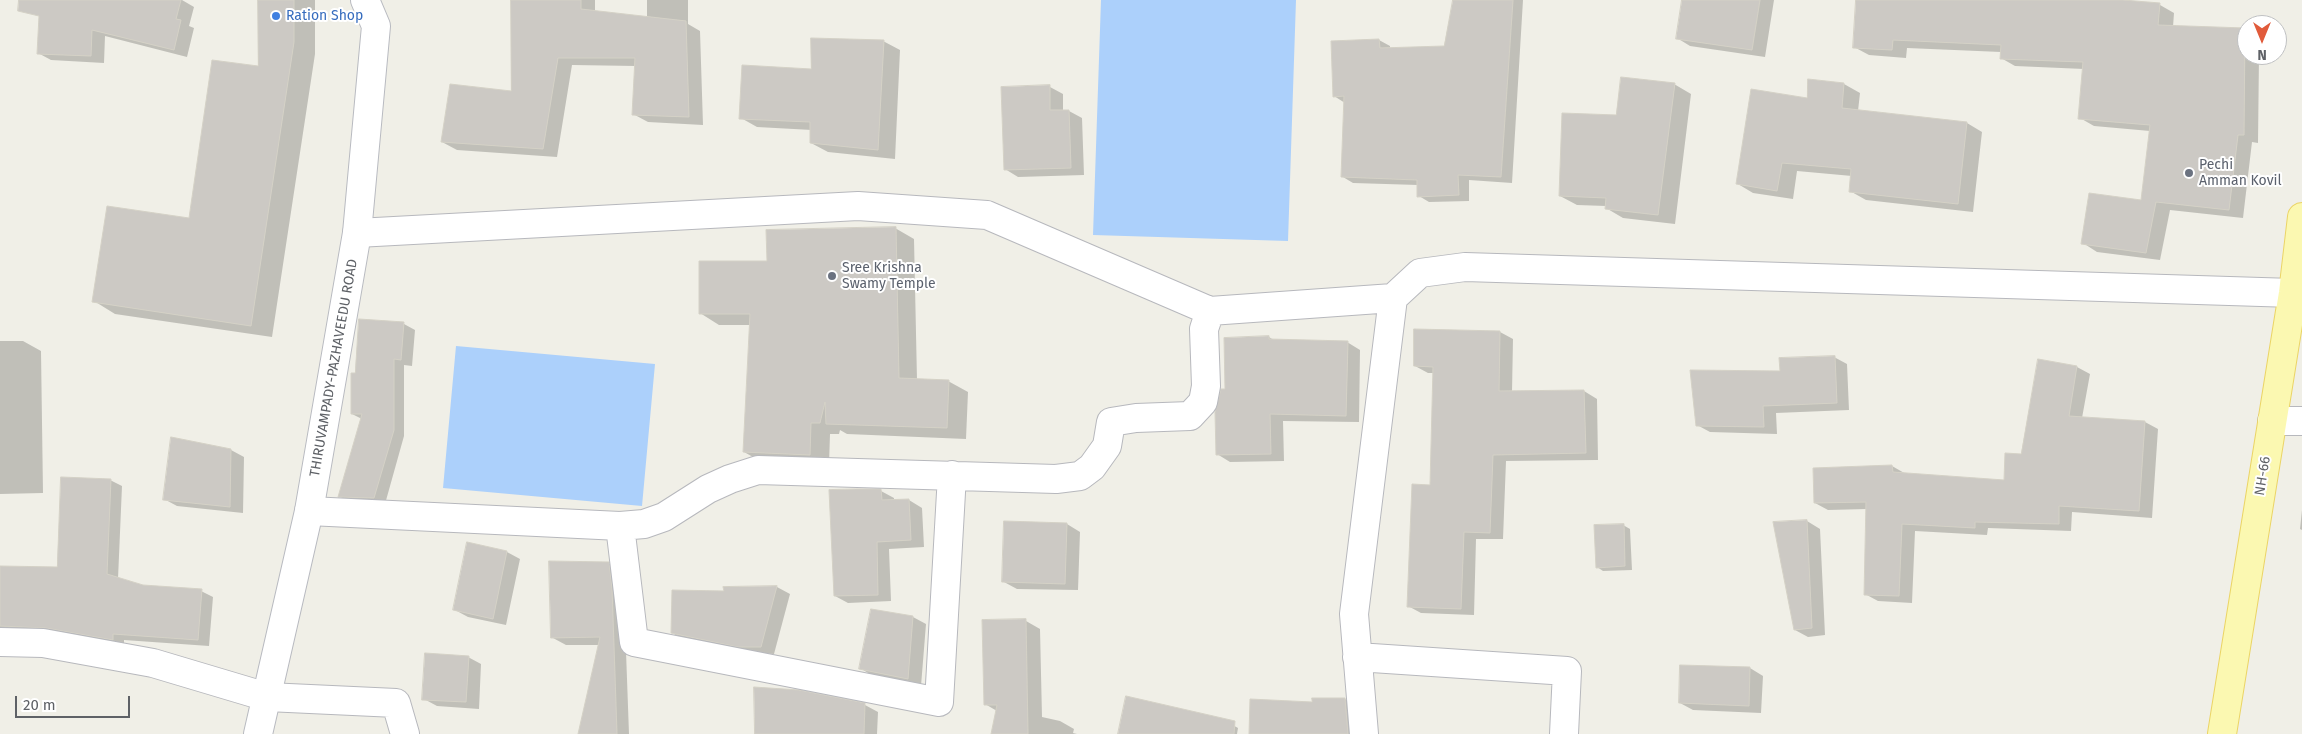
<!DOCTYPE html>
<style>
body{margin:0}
#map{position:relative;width:2302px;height:734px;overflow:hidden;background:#f0efe7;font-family:"Fira Sans",sans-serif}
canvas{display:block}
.north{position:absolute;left:2237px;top:15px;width:50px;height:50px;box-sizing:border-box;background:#fff;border:1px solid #bfc0c2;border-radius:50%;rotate:180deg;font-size:14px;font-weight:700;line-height:20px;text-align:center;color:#5e6166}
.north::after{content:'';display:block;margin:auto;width:18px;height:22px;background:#e15b3b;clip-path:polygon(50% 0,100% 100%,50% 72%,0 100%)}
.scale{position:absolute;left:15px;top:696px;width:115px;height:22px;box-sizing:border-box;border:2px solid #5e6166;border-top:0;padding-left:6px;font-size:15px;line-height:18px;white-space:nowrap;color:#5e6166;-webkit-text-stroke:4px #fff;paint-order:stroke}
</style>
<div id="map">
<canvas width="2302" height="734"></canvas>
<div class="north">N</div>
<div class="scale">20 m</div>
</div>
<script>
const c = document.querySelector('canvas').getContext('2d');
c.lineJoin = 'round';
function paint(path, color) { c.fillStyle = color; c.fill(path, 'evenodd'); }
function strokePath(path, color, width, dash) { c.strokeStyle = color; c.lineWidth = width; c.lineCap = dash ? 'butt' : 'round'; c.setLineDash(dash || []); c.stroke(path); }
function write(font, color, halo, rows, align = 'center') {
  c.font = font + ' "Fira Sans",sans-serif'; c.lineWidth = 4; c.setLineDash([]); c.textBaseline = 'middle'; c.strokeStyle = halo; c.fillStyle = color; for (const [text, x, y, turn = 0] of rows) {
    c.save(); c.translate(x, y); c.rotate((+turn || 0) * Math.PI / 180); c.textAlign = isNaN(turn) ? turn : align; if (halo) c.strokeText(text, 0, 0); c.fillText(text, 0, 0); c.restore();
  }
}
const water = new Path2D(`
 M1101,0H1296L1288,241L1093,235Z
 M456,346L655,364L642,506L443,488Z`);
const shadow = new Path2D(`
 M40,0H182L194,7L189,26L194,28L187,57L105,36L104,63L51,60L38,53Z
 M260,0H315V54L272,337L115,314L94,301L190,219L259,68Z
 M513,0H595V12L647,18V0H688V24L700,31L703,125L648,122L633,114L636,66L572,65L557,157L457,150L442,142L512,92Z
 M1454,0H1523L1512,183L1469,180V201L1429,202L1419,196L1418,185L1353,183L1343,177L1345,103L1334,96L1379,40L1390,46V49L1445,47Z
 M1684,0H1774L1765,57L1690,46L1677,38Z
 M1858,0H2109L2160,5L2174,13L2173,27L2245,29L2247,31V55H2259L2258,143L2252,142L2243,218L2170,210L2160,260L2097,252L2083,243L2142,202L2150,131L2094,126L2080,118L2084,69L2015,66L2001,58V52L1907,48L1906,58L1869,55L1854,47Z
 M883,41L900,50L895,159L828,152L811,143L812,130L757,127L741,118L812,70Z
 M1674,84L1691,94L1675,224L1623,218L1606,208V206L1577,205L1560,196L1617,116Z
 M1844,84L1860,93L1858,111L1967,123L1982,132L1973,212L1866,200L1850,191L1852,176L1797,171L1793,199L1753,193L1738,184L1808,100Z
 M1050,87L1063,94V111H1069L1082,118L1084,175L1018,177L1005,169Z
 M895,228L914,239L917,380L948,381L968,392L966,439L847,434L840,430L839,434H830L829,465L764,463L744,452L750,325H719L700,313L769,263Z
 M404,324L415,330L412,366L404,365V436L385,504L350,502L339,496L362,419L352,414L356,375Z
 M1500,332L1513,339L1512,392L1584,391L1597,399L1598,460L1506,461L1503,539H1476L1474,615L1421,613L1408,606L1431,486L1434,373H1428L1415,366Z
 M1269,337L1275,341L1347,342L1360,350L1359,422L1283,421L1284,461L1230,462L1217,454L1227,390L1225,339Z
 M0,341H23L41,351L43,493L0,494Z
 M1834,357L1847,364L1849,410L1776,413L1777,434L1710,432L1697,425L1781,372Z
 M2077,367L2090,374L2082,418L2145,422L2158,429L2152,518L2072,512L2071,531L1988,528L1987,535L1915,531L1912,603L1878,601L1865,594L1867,509L1828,510L1815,503L1892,466L1906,474L2005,481Z
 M231,450L244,457L243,513L177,506L164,499Z
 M110,480L122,486L118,579L143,587L201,591L213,597L209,646L124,640V646L0,634V567L58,568Z
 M881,491L894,498V501L909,500L922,508L924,547L889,549L891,601L848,603L835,596Z
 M2302,510V530L2300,529Z
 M1807,521L1820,529L1825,635L1808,637L1795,630Z
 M1067,524L1080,532L1078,590L1017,589L1004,582Z
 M1623,525L1630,529L1632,570L1603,571L1597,567Z
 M507,552L520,559L506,625L468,617L455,610Z
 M608,563L621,571L624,596L629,734H579L600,645H566L553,638Z
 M777,587L790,594L774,654L752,653L685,640L672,633L725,592V588Z
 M913,617L926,624L921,686L873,676L860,668Z
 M983,621H1026L1040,629L1042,717L1060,721L1074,729L1073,733L1077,734H992L997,711L985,704Z
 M468,657L481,664L479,709L437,706L424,699Z
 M1750,668L1763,676L1761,713L1693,710L1680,703Z
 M799,692L865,705L878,712L877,734H756Z
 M1345,699L1358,707L1360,734H1250Z
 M1224,720L1238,728L1237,734H1120Z`);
const building = new Path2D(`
 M19,0H181L176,19L181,20L174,50L92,30L91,56L37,54L39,16L18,11Z
 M258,0H294V42L251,326L92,302L107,206L189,218L212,60L258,66Z
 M511,0H581V9L686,21L689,117L632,115L635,58H558L543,149L441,142L450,84L511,91Z
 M1453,0H1513L1501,177L1458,175L1459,195L1417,197V180L1341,177L1344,96L1333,97L1331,41L1379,39L1380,48L1444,46Z
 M1682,0H1760L1752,50L1676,39Z
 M1856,0H2123L2160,3L2158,25L2245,28L2244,135H2238L2229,210L2156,202L2146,253L2081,244L2089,193L2141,200L2150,125L2078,119L2083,62L2000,59L2001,45L1893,40L1892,50L1853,48Z
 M811,38L884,40L878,150L810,143V122L739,119L742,65L811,69Z
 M1621,77L1675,83L1658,215L1605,209L1606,198L1559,196L1562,113L1616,115Z
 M1808,79L1844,83L1842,108L1967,122L1958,204L1849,192L1851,169L1782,163L1777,191L1736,184L1751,89L1807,98Z
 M1050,85V110H1069L1071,168L1004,170L1001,87Z
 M896,227L899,378L949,380L947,428L826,424L825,402L820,423H811L810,455L743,452L750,314H699V261H767L766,230Z
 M359,319L404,322L401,360L394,359V430L374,498L338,497L362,414H351V373H355Z
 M1414,329L1500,331L1499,391L1584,390L1586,453L1493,455L1490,533L1464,532L1461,609L1407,607L1412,484L1430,485L1433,367L1414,366Z
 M1269,336V339L1348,341L1346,416L1270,414L1271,454L1216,455L1215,412L1221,389H1225L1224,338Z
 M1835,356L1837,403L1763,406L1764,427L1696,426L1690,370L1780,371L1779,358Z
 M2038,359L2077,366L2069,416L2145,421L2139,511L2059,506V524L1975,522V528L1902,524L1899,596L1864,595L1866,502L1814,503L1813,468L1892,465L1893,472L2004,480L2005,453L2021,454Z
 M171,437L231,449L230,507L163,500Z
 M61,477L111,479L107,574L143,585L202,589L198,640L113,634V640L46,628L0,626V566L57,567Z
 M856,489H881L882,500L909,499L911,540L877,542L878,595L834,596L829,490Z
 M1807,520L1812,628L1794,630L1773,522Z
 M1004,521L1067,523L1065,584L1002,582Z
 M1624,524L1625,566L1596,568L1594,525Z
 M467,542L507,551L493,619L453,610Z
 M549,561L609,562L612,588L617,734H578L600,637L551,638Z
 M777,586L761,647H738L671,633L672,590L724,591L723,587Z
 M871,609L913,616L908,679L859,669Z
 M1026,619L1028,734H991L997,705H984L982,620Z
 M425,653L469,656L466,702L422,700Z
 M1680,665L1750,667L1749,706L1679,703Z
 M754,687L799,690L865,703L864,734H755Z
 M1126,696L1235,721L1234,734H1118Z
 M1312,698H1345L1348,734H1249L1250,699L1312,702Z`);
const minor = new Path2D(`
 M357,233L858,206L987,215L1210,311
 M2272,421H2302
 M309,511L620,526L644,524L664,517L708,489L730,479L758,470L1056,479L1080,476L1092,467L1107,446L1111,422L1136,418L1190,416L1203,402L1206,386L1204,329L1210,311L1393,298L1420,273L1465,267L2293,293
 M620,526L634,642L939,702L952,475
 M0,642L43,643L153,663L267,697L396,703L405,734
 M1357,657L1567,671L1564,734
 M1364,734L1354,614L1393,298`);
const secondary = new Path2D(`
 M258,734L309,511L357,233L376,26L365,0`);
const primary = new Path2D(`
 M2222,734L2293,293L2302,217`);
const markers = [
 [276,16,5,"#3f7fe0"],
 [2189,173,5,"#6b7280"],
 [832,276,5,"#6b7280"]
];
const shopNames = [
 ["Ration Shop",286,16]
];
const worshipNames = [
 ["Pechi",2199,165],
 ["Amman Kovil",2199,181],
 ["Sree Krishna",842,268],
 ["Swamy Temple",842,284]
];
const streetNames = [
 ["THIRUVAMPADY-PAZHAVEEDU ROAD",334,368,-80],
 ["NH-66",2263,476,-81]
];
paint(water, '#acd0fb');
paint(shadow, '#0003');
paint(building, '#ccc9c4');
strokePath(building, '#d4d1c6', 1);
strokePath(minor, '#b7b8bd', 30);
strokePath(secondary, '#b8bac0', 30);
strokePath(primary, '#ebd465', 30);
strokePath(minor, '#fff', 28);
strokePath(secondary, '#fff', 28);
strokePath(primary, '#fbf8b1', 28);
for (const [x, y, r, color] of markers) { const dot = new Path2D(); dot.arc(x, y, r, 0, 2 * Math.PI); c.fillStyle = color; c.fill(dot); strokePath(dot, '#fff', 2); }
write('14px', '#366cbe', '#fff', shopNames, 'left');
write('14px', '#5b616d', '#fff', worshipNames, 'left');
write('14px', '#5e6166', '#fff', streetNames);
</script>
